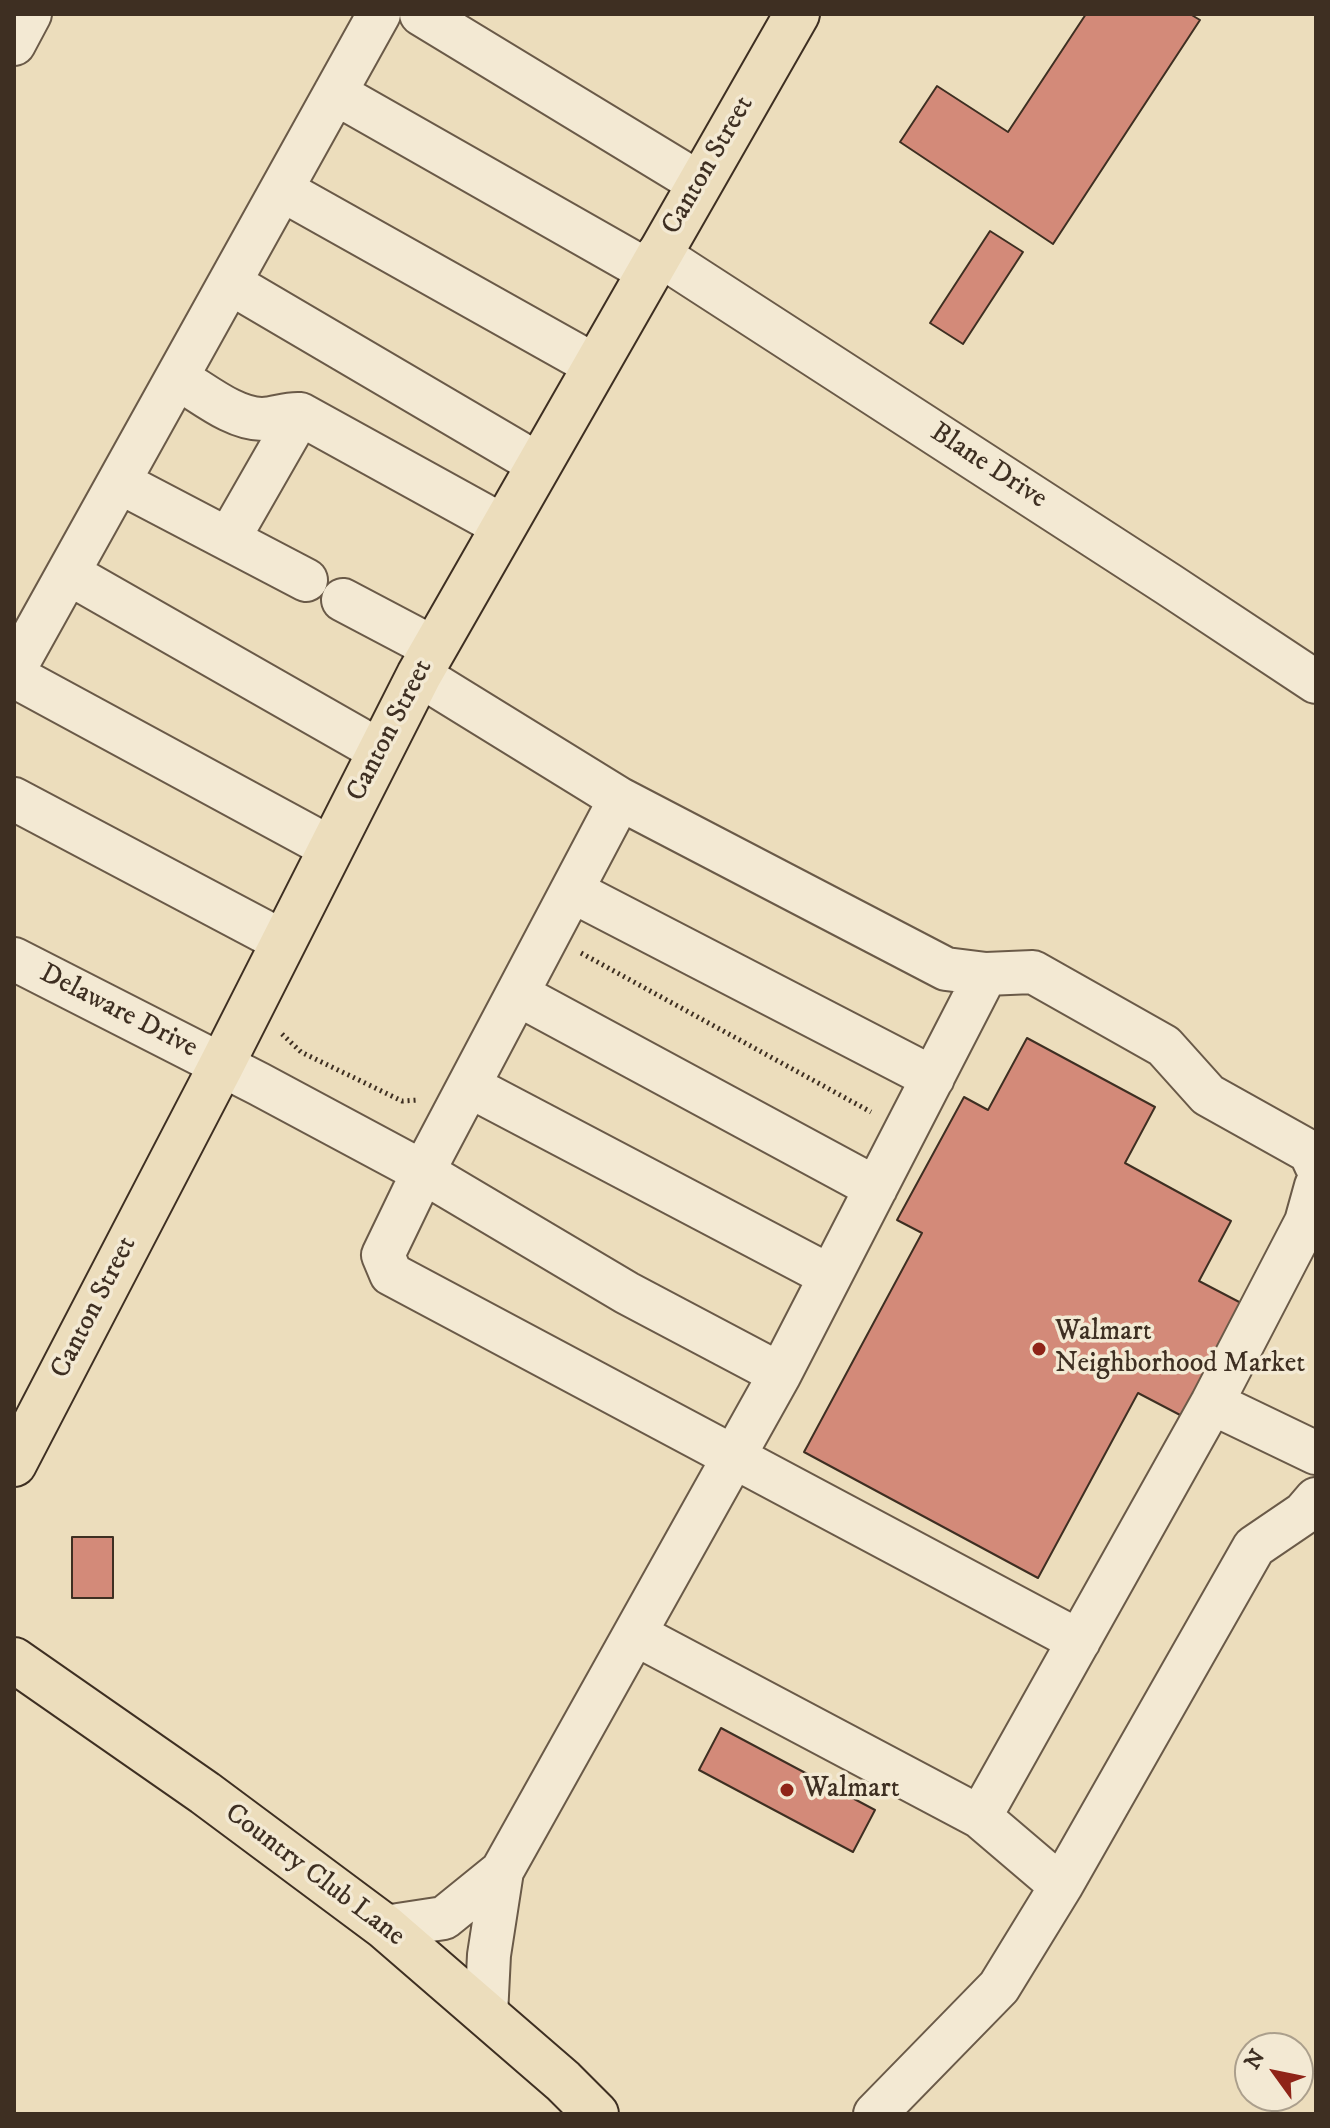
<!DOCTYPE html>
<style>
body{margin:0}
#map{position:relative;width:1330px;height:2128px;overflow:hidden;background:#ecddbc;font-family:"IM FELL DW Pica",serif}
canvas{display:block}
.frame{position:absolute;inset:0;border:16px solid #3e2f22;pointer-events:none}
.north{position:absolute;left:1234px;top:2032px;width:80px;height:80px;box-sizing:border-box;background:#f3e9d3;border:2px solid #ab9f8c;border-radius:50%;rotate:303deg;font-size:22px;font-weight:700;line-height:32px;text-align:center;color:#3e2f22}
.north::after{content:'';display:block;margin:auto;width:28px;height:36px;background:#8f2418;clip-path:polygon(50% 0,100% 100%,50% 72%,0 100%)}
</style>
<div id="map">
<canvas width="1330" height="2128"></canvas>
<div class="frame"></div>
<div class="north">N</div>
</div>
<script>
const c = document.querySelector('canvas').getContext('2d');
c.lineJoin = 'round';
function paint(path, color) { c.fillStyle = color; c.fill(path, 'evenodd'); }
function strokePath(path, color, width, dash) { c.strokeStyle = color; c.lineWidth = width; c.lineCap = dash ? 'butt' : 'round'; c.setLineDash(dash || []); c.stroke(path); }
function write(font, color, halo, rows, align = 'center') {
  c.font = font + ' "IM FELL DW Pica",serif'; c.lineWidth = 7; c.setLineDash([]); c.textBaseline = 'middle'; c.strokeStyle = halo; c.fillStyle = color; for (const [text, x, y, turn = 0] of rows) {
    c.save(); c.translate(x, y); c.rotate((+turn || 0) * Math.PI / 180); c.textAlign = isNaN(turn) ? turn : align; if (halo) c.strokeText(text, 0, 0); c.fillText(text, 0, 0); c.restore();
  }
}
const building = new Path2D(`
 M1086,14H1190L1200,20L1053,244L900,142L937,86L1008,132Z
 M990,231L1023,252L963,344L930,323Z
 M1027,1038L1155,1107L1125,1163L1231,1221L1199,1281L1243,1304L1182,1416L1138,1393L1038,1578L804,1452L922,1233L897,1220L964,1097L988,1110Z
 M72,1537H113V1598H72Z
 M721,1728L875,1810L853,1852L699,1770Z`);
const path = new Path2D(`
 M581,953L871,1112
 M282,1034L301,1052L402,1101L418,1100`);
const minor = new Path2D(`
 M421,14L699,183
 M14,44L30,14
 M335,93L648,271
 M282,190L594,365
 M658,254L1168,584L1316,682
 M230,283L538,464
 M177,378C202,392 233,419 262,419C275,419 286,413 300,414L503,526
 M119,482L306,580
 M229,538L300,414
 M68,573L380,751
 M343,600L434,648
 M14,670L379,14
 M419,675L620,799L946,969L986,974L1033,972L1164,1046L1208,1095L1310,1152L1316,1165
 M14,676L331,848
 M14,799L284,942
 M620,799L423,1172L383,1255L391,1274L1079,1641
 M572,891L933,1078
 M14,959L259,1084L423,1172L627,1293L780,1374
 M517,994L876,1188
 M469,1086L830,1276
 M1212,1403L1316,1453
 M635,1634L980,1817L1061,1886
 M980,1817L1212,1403L1306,1222L1316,1186
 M385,1927L444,1918L502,1871
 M486,2015L489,1955L502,1871L780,1374L986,974
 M875,2114L999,1987L1061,1886L1254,1547L1304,1513L1316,1499`);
const major = new Path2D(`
 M14,1464L221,1066L419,675L797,14
 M14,1660L205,1793L385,1927L563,2081L596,2114`);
const markers = [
 [1039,1349,8,"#8f2418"],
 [787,1790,8,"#8f2418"]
];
const streetNames = [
 ["Canton Street",709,166,-60],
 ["Blane Drive",988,467,33],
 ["Canton Street",391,731,-63],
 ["Delaware Drive",118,1012,27],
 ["Canton Street",95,1308,-63],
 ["Country Club Lane",314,1876,37]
];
const poiNames = [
 ["Walmart",1055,1333],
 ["Neighborhood Market",1055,1365],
 ["Walmart",803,1790]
];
paint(building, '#d38a79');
strokePath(building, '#3e2f22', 2);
strokePath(minor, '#6a5a48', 46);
strokePath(major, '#3e2f22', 48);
strokePath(path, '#3e2f22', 5, [2, 4]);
strokePath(minor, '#f3e9d3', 42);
strokePath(major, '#ecddbc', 44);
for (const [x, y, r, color] of markers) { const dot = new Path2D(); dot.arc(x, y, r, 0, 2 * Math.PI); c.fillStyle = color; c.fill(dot); strokePath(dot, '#f3e9d3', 3); }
write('28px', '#3e2f22', '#f3e9d3', streetNames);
write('28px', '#3e2f22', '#f3e9d3', poiNames, 'left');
</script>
